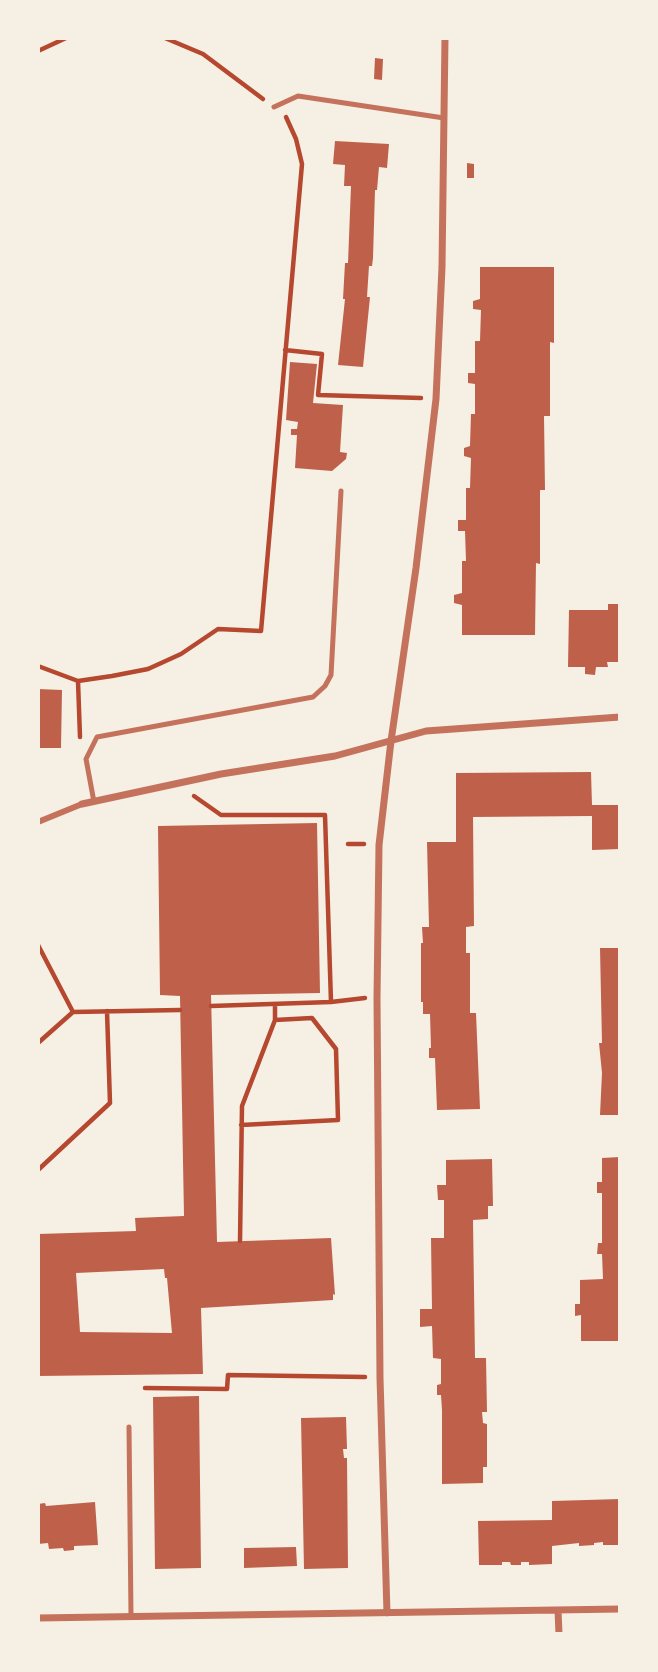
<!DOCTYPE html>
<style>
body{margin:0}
#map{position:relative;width:658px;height:1672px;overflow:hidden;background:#f6efe4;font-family:"Source Sans 3",sans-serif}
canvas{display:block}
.frame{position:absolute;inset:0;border:40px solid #f6efe4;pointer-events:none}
</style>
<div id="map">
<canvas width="658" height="1672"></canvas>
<div class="frame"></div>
</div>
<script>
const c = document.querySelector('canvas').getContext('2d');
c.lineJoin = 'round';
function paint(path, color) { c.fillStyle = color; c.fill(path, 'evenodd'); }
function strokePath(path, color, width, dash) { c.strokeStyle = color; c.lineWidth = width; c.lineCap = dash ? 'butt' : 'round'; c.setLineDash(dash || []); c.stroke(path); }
const building = new Path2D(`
 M375,58L383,59L382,80L374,79Z
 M335,141L389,144L387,168L379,167L377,190H375L373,258L372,266H369L367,297H370L363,367L338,365L345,299H343L345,263H348L351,186H344L345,165L333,164Z
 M467,163L474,164V178H467Z
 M480,267H554V343L550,342V416H544L545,490H540V564L536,563L535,635H462V605L454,603V595L462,593V561H466L465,531H458V520H466V488H470L471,458L464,456V448L470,446L471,414H475V384L468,383V373H475V341H480L481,310L473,309V301L480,299Z
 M290,362L317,364L313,403L343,405L340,452L347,453L346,459L332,471L295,468L297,435H291V429H297L298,422L286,420Z
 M608,604H620V662H607L608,667H596L595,675L585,674V667H568L569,610H608Z
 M38,689L62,690L61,748H38Z
 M591,772L592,805H620V849L592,850V816L473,817L474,926L466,927V953H470V1013H476L480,1109L437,1110L435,1058H429V1048H431L430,1014H423V1002H421V943H423L422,927H429L427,842H456V773Z
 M317,823L320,993L211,995L217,1242L331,1238L335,1295L333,1294V1300L201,1308L203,1374L38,1376V1234L136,1231L135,1218L184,1216L180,996L160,995L158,826ZM164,1269L165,1278H167L172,1333L80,1332L76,1273Z
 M600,948H620V1115H600L602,1073L599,1043H602Z
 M620,1157V1341H581V1315L575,1316V1304H580V1280L603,1279L602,1254H597L598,1243H602V1193H597V1182H602V1158Z
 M492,1159L493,1206H488V1219L473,1220L475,1358H486L487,1412H482L483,1423L487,1424V1467H483V1483L442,1484V1410L441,1395H437V1385L441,1384V1359L433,1358L432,1326L420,1327V1309H432L431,1238H444V1200H438L437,1185H446V1160Z
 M199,1396L201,1568L155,1569L153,1397Z
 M346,1417L347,1449H343L344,1458H347L348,1568L304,1569L301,1418Z
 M620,1499V1545H603V1542L594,1543V1545L579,1546V1543L552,1546V1564L529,1565V1562H521V1565H511L510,1562H502V1565H479L478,1521L552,1520V1501Z
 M95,1502L98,1545L74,1546V1550L64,1551L63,1548L49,1549L48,1543L38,1544V1504L45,1503L46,1506Z
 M296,1547L297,1566L244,1568V1548Z`);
const path = new Path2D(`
 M165,38L203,54L263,99
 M38,51L66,38
 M285,350L322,354L318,395L421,398
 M38,666L78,681L112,676L148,669L181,654L218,629L261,631L302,164L296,139L286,117
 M78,681L80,737
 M194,796L221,815H325L331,1002L211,1006
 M348,844H364
 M38,945L73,1012L180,1010
 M331,1002L365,998
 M38,1043L73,1012
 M241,1125L338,1120L336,1049L312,1018L275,1020
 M38,1170L110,1103L107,1011
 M240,1241L242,1106L275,1020V1004
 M145,1388L227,1389L228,1375L365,1377`);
const service = new Path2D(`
 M274,107L298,96L444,118
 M94,802L86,759L97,737L313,697L325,686L331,675L341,491
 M129,1427L131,1616`);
const pedestrian = new Path2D(`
 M38,822L82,804`);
const minor = new Path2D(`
 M82,804L221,774L335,756L426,731L620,717
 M558,1610L559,1634
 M387,1613L380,1378L377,998L379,845L391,741L416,568L436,399L442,267L445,38
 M38,1618L620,1609`);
paint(building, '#bf614a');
strokePath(path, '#b5482f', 4.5);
strokePath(service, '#c5725c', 5);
strokePath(pedestrian, '#c5725c', 6);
strokePath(minor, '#c5725c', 7);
</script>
